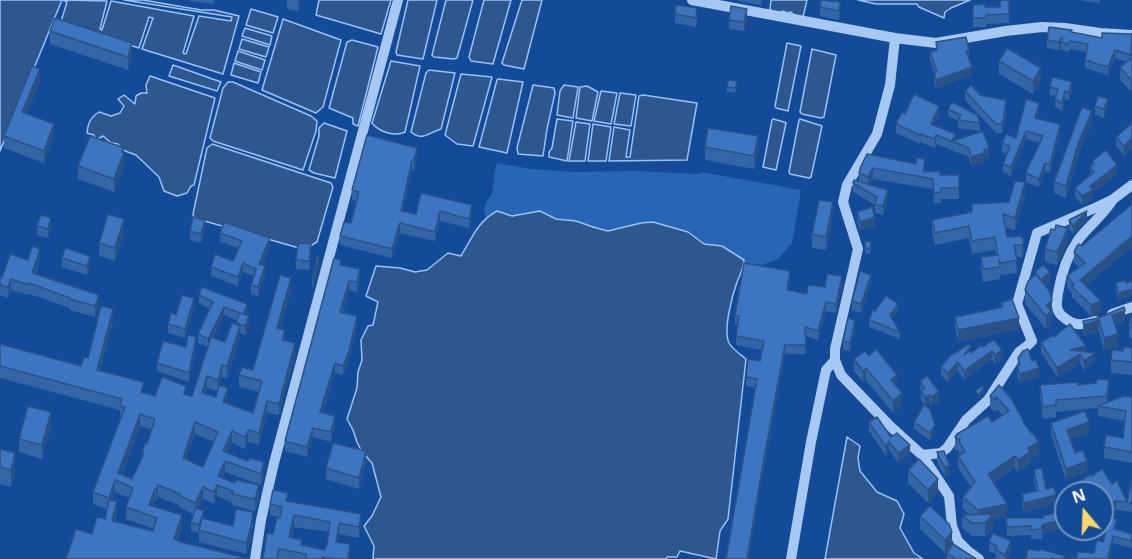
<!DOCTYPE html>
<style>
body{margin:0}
#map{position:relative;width:1132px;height:559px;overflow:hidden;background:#144b99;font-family:"Open Sans",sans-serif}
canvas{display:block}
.north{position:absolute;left:1054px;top:481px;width:60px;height:60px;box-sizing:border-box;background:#144b99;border:2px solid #7293c2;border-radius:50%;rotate:341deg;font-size:16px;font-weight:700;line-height:24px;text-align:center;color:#fff}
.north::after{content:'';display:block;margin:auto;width:21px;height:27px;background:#ffd769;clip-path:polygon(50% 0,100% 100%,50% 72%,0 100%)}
</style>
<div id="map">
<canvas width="1132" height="559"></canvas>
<div class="north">N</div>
</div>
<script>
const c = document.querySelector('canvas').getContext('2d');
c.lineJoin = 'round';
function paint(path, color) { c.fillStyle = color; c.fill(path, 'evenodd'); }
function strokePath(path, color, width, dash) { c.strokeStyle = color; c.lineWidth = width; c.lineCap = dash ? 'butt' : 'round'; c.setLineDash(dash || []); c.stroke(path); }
const green = new Path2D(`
 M497,163L531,169L574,172L636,171L698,174L701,172L801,190L792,243L778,259L762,265L756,264L748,267H744V260L722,246L704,244L688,232L653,222L641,223L608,231L593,227L576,221L556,219L540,211L512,216L497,211L486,217L484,209L487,201L492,194L495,171Z`);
const water = new Path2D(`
 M0,0H62L0,151Z
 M63,0L107,1L100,29L102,30L111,1L194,16L183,53L186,54L199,16L231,21L232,17L124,0H143L201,10H214L239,16L223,74L142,49L153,18L149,17L139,48L60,25L67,2Z
 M319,0H391L381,34L316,15Z
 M408,0H437L423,59L397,55L396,52Z
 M446,0H473L457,58L454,59L434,57L432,55Z
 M484,0H511L493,64L471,61L469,57Z
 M522,0H542L524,69L504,65L502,63Z
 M771,0H807L803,17L794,15L791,12L787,13L783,11L779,13L772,12L770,9Z
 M858,0H970L951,8L945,12L944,18L919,7L917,4H876Z
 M251,9L278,17L273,33L246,25Z
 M283,19L341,40L323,107L316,113L262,90Z
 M245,28L272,36L270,45L242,36Z
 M242,39L269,47L266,57L239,49Z
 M352,40L378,47L358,126L353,124V118L329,108L347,42Z
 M787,43L801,46L788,111L776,108L775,106Z
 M812,49L836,55L824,117L821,118L802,114L800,112Z
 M238,51L265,60L262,70L235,61Z
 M391,61L420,66L405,132C395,137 379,132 372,123Z
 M234,63L261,72L258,83L231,75Z
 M173,65L221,82L217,91L169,76Z
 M429,70L455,73L441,129C429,132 423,142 411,132L426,73Z
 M461,74L492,77L473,146L457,144L445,135Z
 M150,76L215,98L194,185L191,186L187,193L177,196L164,191L159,177L136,155L125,151L120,147L118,144L111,143L103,136L96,140L94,135L87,133C88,123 90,118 99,112L111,116L120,113L124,106L118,99L124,95L135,104L136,96L141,93H147L146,85Z
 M498,79L523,82L507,153L479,147L497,80Z
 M228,82H233L311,116L317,121L316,131L303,170L213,141L210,138L223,88Z
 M533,85L554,88L555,93L547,129L543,156L518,154L517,148Z
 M564,85L578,87L573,118L557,115L560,91Z
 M587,86L598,92L592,121L576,118L580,87Z
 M601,91L617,93L611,124L594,121Z
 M620,93L636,95L631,126L614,124Z
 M643,95L697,103L687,160L609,161L614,127L630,130L626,157H630L639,96Z
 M557,119L573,121L567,161L549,157V152L552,148Z
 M773,119L784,122L786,123L776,170L763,167L772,120Z
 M800,119L822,126L811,177L809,178L790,174L789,172L799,120Z
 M576,122L590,124L585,161H569Z
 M324,123L347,131L335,178L314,173L309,170L319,136V128Z
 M593,124L611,127L606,161H588Z
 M212,144L331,183L333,187L317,242L310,246L299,248L194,218L193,214L207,148Z
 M497,211L512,216L540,211L556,219L576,221L593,227L608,231L641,223L653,222L688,232L704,244L722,246L744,260C744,268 740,274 737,282C732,296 723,330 729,343C733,350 740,354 746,359L728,519L720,531L716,559L680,551L677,557H667L666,559H373L374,546L364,526L372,516L381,497L372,463L362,452L357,442L353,430L347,419L357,388L358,372L362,360L361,340L368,326L373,325L378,302L366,296L376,266L400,268L415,272L427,270L448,253L461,256C472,238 478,221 497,211Z
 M847,437L860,446L858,458L860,471L877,492L897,501L904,514L900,528L914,553L923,559H825Z`);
const minor = new Path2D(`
 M692,0L895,38L936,43L1006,31L1042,27L1065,28L1100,33L1132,35
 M895,38L890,85L877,134L847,185L843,202L858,249L835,349V360L841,375L890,426L922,455L949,496L952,526L958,541L968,551L979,559
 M1112,314L1132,307
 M1095,321C1081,326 1073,326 1061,315C1055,309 1057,301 1058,293C1061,275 1067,256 1078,240C1089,226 1102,216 1112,201
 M922,455L941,453L947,448L966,420L988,400L1019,352L1027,346L1032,341L1017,304L1037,233L1097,207L1112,200L1132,185
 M255,559L261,520L274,463L398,0
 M791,559L811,442L826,370L835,360`);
const wall = new Path2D(`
 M191,0H214V4L191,1Z
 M287,0H300L298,11L287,9Z
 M739,0H762L761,5L739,1Z
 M1078,0H1100V3Z
 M973,5L1009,14V23L986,24V27H973Z
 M820,7L840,11L839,20L820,16Z
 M675,14L697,17L696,27L675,23Z
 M747,18L744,31L729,29V20Z
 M50,31L132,56L128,70L50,44Z
 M1072,33L1102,38L1132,34V91L1131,92L1120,79V67L1127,62L1115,58L1108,75L1085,68V60L1086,52L1070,49L1069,52L1061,50V46L1059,50L1047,48V40Z
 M936,42L969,51V58L972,75L936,88L934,80V72L930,60V52L936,50Z
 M999,61L1041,81L1033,94L999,74Z
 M40,82L26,114L54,136L44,163L4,148V136Z
 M737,85L735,93L727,92V87Z
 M1050,87L1072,90L1069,100L1065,99L1062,111L1055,107L1056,96L1050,95Z
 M965,91L980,95L1006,109L1005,123L1002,133H996L965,100Z
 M1095,106L1108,108L1104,118L1095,115Z
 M948,109L980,123V131L958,128V121L948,116Z
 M1039,111L1037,119L1060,132L1050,173L1045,171L1039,187L1026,182V173L1032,160L1040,143L1026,139L1011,176L1003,172V164L1007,154L1002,152V143L1016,138Z
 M905,114H939L934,125L956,140L983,131L989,157L984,158V162L971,166L969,157L936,144L935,148L920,142V144L896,133V124Z
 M1092,122L1079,153L1066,198L1054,193V182Z
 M1132,123V147L1124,155L1116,146V137Z
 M705,147L758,149L754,169L705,160Z
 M124,148V165L114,192L78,179V166Z
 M417,158L414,170L412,169L403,211L416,214L421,193L472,215L469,228L440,221L435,241L400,233L399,234L392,258L340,245V236L351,223L357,201L352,200V190Z
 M1092,161L1117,174L1093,192V198L1082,205L1075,197V188L1090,174Z
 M861,166L925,172L940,175H959V199H941V203H934L933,189L873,179L870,185L888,199L883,215L875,213V205L853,192V183L859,181V173Z
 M1025,195L1015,230L1005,227L1007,237L1021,236L1024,252L1022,257H1016L1017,273L1001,275L1000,273V279L983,282L981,269V257L996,255L995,250L972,254L969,238L935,245L932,232V220L972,212L1009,202Z
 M1132,204V247L1086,285L1101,312L1091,316L1072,297V294L1067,287V276L1079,267L1074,263V252L1082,246Z
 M857,212L875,226L860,231L857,221Z
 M833,215L826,250L812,248V234Z
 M1069,220H1087L1073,234L1069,229Z
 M37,226L51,227L48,238L37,235Z
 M205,229L201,243L190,240V231Z
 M124,232L115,261L99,256V243Z
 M220,233L270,247L262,265L265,275L258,296L251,294V285L254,276L243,272L238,286L211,276V267L233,261L239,248L220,242Z
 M865,241L871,246L870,254L865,253Z
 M1068,242L1057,265L1045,262V249Z
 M311,253L309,270L296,269V260Z
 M62,258L90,265L87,275L62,267Z
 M40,259L36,274L99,305L95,317L70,310V308L29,294V295L11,290L8,298L0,295V277L2,278L28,260Z
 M319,265L313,287H312V278Z
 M341,265L360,278L357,292L349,290L343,312L357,325L349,360L343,375L335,373L323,412L335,425L331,442L313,437L307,457L285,451V441Z
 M1035,272L1050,281L1045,286L1052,314L1051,324L1046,329L1025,304V290L1035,275Z
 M790,280L788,291L807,294L825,287L842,285L836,313L826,311L818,340L805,336L806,354H785L763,473L756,388L746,386V377L760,361L762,350L736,345V336L738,325L735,324V315Z
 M1116,283H1126L1118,301L1116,291Z
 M871,284L861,313L852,310V301Z
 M291,289L280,329L285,340L295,355L279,415L267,413L259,445L248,442L245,449L232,443L227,453L264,474L261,485L225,472L222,478L259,497L255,511L232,505V503L217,496L214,504L203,499L198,509L204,519L233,526L253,524L251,539L246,554L199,542V533L191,531V522L194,515L179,507V505L158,497L156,501L155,500L153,506L182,527L178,540L92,534L105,519L107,509L93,504V492L120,418V410L0,378V344L81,366L88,358L113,321L100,370L144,393L155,396L186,394L192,396L208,347L198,343V334L210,309L199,303V295L247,312L246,315L249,325L245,335L240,333V338L227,378L222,377L220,385L228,400L227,403L253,413L259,392L239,387V375L253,370ZM224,315L237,320L236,324L225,342L213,338ZM207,388L217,391L216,397L205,394ZM140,426L152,430L147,444L142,453V457L132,479L122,475ZM195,434L214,442L203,467L186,459ZM115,492L129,498L126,507V519L154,529L153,531L115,522L117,513L112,500Z
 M1001,303L1019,329L958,342L955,328V317L1001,307Z
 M194,307L185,338L168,333V324L176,315Z
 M875,311H898L892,319L900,332V339L869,327V320Z
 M1132,314V338H1129V327Z
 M1083,321L1125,322L1115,325L1118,346L1104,350L1099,332L1084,336L1083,333Z
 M855,328L850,351L843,350V341Z
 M1054,337L1086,352L1095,362L1084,370L1080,363L1057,377L1041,352V343Z
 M196,345L189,382L157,371V363L186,347Z
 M982,347L1002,350V359L995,364L992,359L964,380L958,371L948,382L941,375V367Z
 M1132,348V375L1111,373V360L1123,351Z
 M1018,358L1032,361L1039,377L1020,383L1017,375Z
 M854,359L897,387L902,405L893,413L866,380L863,382L854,371Z
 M920,381L939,401L931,406L930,404L925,406L921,400Z
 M999,385L1024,424L1039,454L1030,459V464L1018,472L1015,468L993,483L1007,516L993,519V528L985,536H972L962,528V515H970L963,509V497L971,487L958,468V456L960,455L959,452L955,449V437L992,422L1003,415L996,409V412L990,408V396Z
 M1040,385H1078L1109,392L1107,402L1132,397V463L1104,458V447L1123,438L1125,421L1098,416V408L1056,412V417L1043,419L1040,397Z
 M869,422L891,437L910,454L898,462L889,450L886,456L869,431Z
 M914,422L935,432L930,440L914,429Z
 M1051,423L1089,433L1070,439L1075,453L1087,472L1066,480L1051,434Z
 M51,425L42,459L19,452V439Z
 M0,449L15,471L11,487L0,484Z
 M937,452L950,475L945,476L940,468L937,461Z
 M366,462L359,489L326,479V468Z
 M1034,469L1056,504L1024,512L1022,503V494L1036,491L1034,478Z
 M908,470L938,493L928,503L908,483Z
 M1092,476L1112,484L1127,502L1132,477V512L1116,510L1102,493H1071V487Z
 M288,502L361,525L359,538L339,534L338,542L350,555V559H263L280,517L270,515V504ZM294,527L329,532L327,545L325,550L302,545L292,538Z
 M1066,510V527L1042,534V539H1031V535L1007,536L1006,518H1043Z
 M920,516L952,545L976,559H947V553L951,546L945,553L920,529Z
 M1117,526L1116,529L1132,534V544L1131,548L1113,543L1109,558L1094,553Z
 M989,542L1011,550L1007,559H996V554L989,551Z`);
const shadedWall = new Path2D(`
 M298,0H300L298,11Z
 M747,9V18L744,31V22Z
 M1062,37L1061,46L1059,50V42Z
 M132,43V56L128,70V57Z
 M1115,50V58L1108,75V67Z
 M972,67V75L936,88V80Z
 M1041,68V81L1033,94V81Z
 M40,69V82L22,125V112Z
 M1132,79V91L1131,92V80Z
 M1072,82V90L1069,100V92Z
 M1065,91V99L1062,111V103Z
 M1108,99V108L1104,118V109Z
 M1006,100L1005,123L1002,133V124Z
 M1039,103V111L1035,127V118Z
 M939,106V114L931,132V124Z
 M1092,111V122L1079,153L1066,198V186L1079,141Z
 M54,124V136L44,163V151Z
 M1060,124V132L1050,173V165Z
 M1026,131V139L1011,176V167Z
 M936,135V144L935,148V139Z
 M758,136V149L754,169V156Z
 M1132,138V147L1124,155V146Z
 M124,148V165L114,192V179Z
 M417,148V158L414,170V160Z
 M989,148V157L984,158V150Z
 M984,153V162L971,166V157Z
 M412,160V169L401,220V211Z
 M1045,163V171L1039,187V179Z
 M1117,165V174L1093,192V198L1082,205V196L1090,186Z
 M873,168V179L868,188V177Z
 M1025,182V195L1015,230V218Z
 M888,190V199L883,215V206Z
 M833,202V215L826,250V237Z
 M472,205V215L469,228V219Z
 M440,211V221L435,241V232Z
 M1087,211V220L1073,234V226Z
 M875,217V226L860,231V222Z
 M51,218V227L48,238V229Z
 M124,219V232L115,261V248Z
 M205,220V229L201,243V234Z
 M400,223V233L399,234L392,258V249L399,225Z
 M1068,228V242L1057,265V252Z
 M1132,236V247L1080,290V280Z
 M270,238V247L259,273V264Z
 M1024,240V252L1022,257V245Z
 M40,249V259L32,284V273Z
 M90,256V265L87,275V266Z
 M319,257V265L313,287V279Z
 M243,263V272L238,286V277Z
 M265,266V275L258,296V287Z
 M360,269V278L357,292V282Z
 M790,271V280L787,299V290Z
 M1050,272V281L1041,289V280Z
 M871,275V284L861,313V304Z
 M842,276V285L836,313V304Z
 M291,278V289L277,340V328Z
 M11,279V290L8,298V287Z
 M349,281V290L340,321V312Z
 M1132,289V296L1118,301V293Z
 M99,295V305L95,317V306Z
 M194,298V307L185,338V329Z
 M1052,301L1051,324L1046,329V305Z
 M1101,301V312L1091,316V305Z
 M826,302V311L818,340V331Z
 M247,304V312L243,322V314Z
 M898,304V311L890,322V315Z
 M224,307V315L208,348V339Z
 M113,309V321L97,381V370Z
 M1125,311V322L1112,326V315Z
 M249,316V325L245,335V326Z
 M357,316V325L349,360L343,375V366Z
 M1019,318V329L958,342V330Z
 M855,320V328L850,351V343Z
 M1099,320V332L1084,336V325Z
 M240,326V338L227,378V366Z
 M1118,334V346L1104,350V338Z
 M196,337V345L189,382V373Z
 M295,343V355L279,415V404Z
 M785,345V354L763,473L749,559H747L763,464Z
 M1086,346V355L1080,354V363L1057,377V368L1070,350Z
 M1002,350V359L995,364V355Z
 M992,351V359L964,380V371Z
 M1095,353V362L1084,370V361Z
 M958,362V371L948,382V373Z
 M335,363V373L320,421V412Z
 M222,365V377L218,391V380Z
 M866,368V380L863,382V371Z
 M1039,368V377L1020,383V374Z
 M897,375V387L891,392V380Z
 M207,376V388L202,404V393Z
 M1109,380V392L1107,407V396Z
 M228,388V400L223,414V402Z
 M984,388V393L978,399V395Z
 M939,392V401L931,406V397Z
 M902,393V405L893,413V401Z
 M930,395V404L925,406V397Z
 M267,401V413L259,445V433Z
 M51,412V425L42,459V445Z
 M140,414V426L119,482L118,473Z
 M335,416V425L331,442V432Z
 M195,422V434L183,469V458Z
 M1089,422V433L1067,441V430Z
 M935,425V432L930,440V433Z
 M313,428V437L307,457V447Z
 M248,430V442L245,449V437Z
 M232,431V443L223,463V451Z
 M889,441V450L886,456V447Z
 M1039,442V454L1030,459V464L1018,472V460L1028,448Z
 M910,445V454L898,462V453Z
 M366,451V462L359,489V478Z
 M15,453V471L11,487V470Z
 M1015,456V468L988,486V474Z
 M225,461V472L219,486L218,476Z
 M1087,461V472L1066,480V469Z
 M264,462V474L261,485V474Z
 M950,466V475L945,476V467Z
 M938,479V493L928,503V490Z
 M115,480V492L109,510V498Z
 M158,485V497L156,501V489Z
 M217,485V496L214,504V492Z
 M259,485V497L255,511V499Z
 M203,487V499L195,515V503Z
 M155,489V500L149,516V505Z
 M1056,495V504L1024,512V503Z
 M117,501V513L112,533V521Z
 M1116,501V510L1102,516V507Z
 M1007,504V516L993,519V528L985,536V523H978V510Z
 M253,512V524L251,539L246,554V543Z
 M361,514V525L359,538V527Z
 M182,515V527L174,550V539Z
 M294,515V527L289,548V537Z
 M1066,518V527L1042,534V525Z
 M339,523V534L336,553V542Z
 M952,532V545L945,553V540Z
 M1113,536V543L1109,559H1108Z
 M1011,541V550L1007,559H1005V555Z
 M350,544V559H348Z`);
const building = new Path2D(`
 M821,0L840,2L839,11L820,7Z
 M1000,0H1009V14L986,15V18H973V5L985,4V7H1000Z
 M676,5L697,8L696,18L675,14Z
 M731,6L747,9L744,22L729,20Z
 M55,18L132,43L128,57L50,31Z
 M1049,27L1072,30L1071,32L1102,38V33L1132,34L1131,55L1115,50L1108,67L1085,60L1088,44L1070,41L1069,44L1061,42L1062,37L1059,42L1047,40Z
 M966,37L969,51H966L972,67L936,80L934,72L937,71L930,52L937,50L936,42Z
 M1007,48L1041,68L1033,81L999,61Z
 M1132,58V79L1131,80L1120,67Z
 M32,66L40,69L22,112L54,124L44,151L4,136Z
 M1052,77L1072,82L1069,92L1065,91L1062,103L1055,99L1058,89L1050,87Z
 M728,80L737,81L735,88L727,87Z
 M971,85L980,95L1006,100L1004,114H1005L1002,124H996L965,91Z
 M914,94L939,106L931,124L956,134L952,141L983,131L989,148L984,150V153L971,157L969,148L936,135L935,139L920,134V135L896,124L902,112L905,114Z
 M1098,96L1108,99L1104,109L1095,106Z
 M1026,99L1039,103L1035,118L1060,124L1050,165L1045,163L1039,179L1026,173L1031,160H1032L1043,136L1026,131L1011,167L1003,164L1010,146L1002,143L1006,134L1016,138Z
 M952,102L977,115L980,123L958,120L961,115L948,109Z
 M1082,107L1092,111L1079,141L1066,186L1054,182Z
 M1132,123V138L1124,146L1116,137Z
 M708,128L758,136L754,156L705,147Z
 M367,135L417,148L414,160H412L401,211L416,214L421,193L472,205L469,219L440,211L435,232L400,223L399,225L392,249L340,236L344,222L351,223L359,192L352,190Z
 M90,136L124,148L122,152H124L114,179L78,166Z
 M1106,150L1117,165L1090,186L1093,190L1082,196L1075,188L1094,172L1090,167L1094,164L1092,161Z
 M867,154L916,164L917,158L925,159L923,172L940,171V175H959V188H941V192L934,193L933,179L873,168L868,177L859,173L861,166Z
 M854,180L888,190L883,206L875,204L877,197L853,183Z
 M1015,181L1025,182L1015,218L1003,214L1007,237L1021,236L1024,240L1022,245H1014L1017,260L1001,263L999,260L1000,267L983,269L981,257L997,255L998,256L995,237L972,241L969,226L935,233L932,220L972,212V204L1009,202Z
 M819,200L833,202L826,237L812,234Z
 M1132,204V236L1080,280L1101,301L1091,305L1072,287L1074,285L1067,276L1085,263L1074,252L1077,246L1079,244L1082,246Z
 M872,207L875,217L860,222L857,212Z
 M1087,211L1073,226L1069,220Z
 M108,214L124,219L115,248L99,243Z
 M41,215L51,218L48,229L37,226Z
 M193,217L205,220L201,234L190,231Z
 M224,222L270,238L259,264L265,266L258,287L251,285L256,269L243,263L238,277L211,267L215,254L233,261L242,241L220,233Z
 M1056,225L1068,228L1057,252L1045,249L1051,229L1055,230Z
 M865,241L871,242L870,249L865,248Z
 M298,243L311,244L309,261L296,260Z
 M32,246L40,249L32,273L99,295L95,306L70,299V298L29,283V285L11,279L8,287L0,285V277L2,278L10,254L28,260Z
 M65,248L90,256L87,266L62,258Z
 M317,256L319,257L313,279L312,278Z
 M334,258L341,260L340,265L360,269L357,282L349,281L340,312L357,316L349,351L343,366L335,363L320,412L335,416L331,432L313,428L307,447L285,441Z
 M744,263L790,271L787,290L807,294L808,285L825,287L827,274L842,276L836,304L826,302L818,331L805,327L806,345H785L763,464L747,559H726L757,379L746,377L748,359L760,361L764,341L736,336L739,316L735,315Z
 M1043,265L1050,272L1041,280L1035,272Z
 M860,271L871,275L861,304L852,301Z
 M1036,274L1050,292L1052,301L1046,305L1051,311L1046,316L1025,290L1028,281Z
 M280,275L291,278L277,328L285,330L282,340L295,343L279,404L267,401L259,433L248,430L245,437L232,431L223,451L248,461L249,458L264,462L261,474L225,461L218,476L235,483V480L259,485L255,499L232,494L233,491L217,485L214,492L203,487L195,503L179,495L180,494L158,485L156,489H155L149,505L182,515L174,539L181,542L249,559H66L76,529L92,534L97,517L105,519L109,500L117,501L112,521L153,531L157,518L126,507L133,488L115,480L109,498L93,492L125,407L120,406L122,399L0,366V344L81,366L84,357L88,358L101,306L113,309L97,370L144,382L141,392L155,396L162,377L186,386L184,394L192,396L211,337L225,342L232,323L240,326L227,366L222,365L218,380L207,376L202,393L216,397L219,385L228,388L223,402L253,413L262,381L239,375L242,367L253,370ZM140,414L155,419L147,444L145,443L142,453H144L132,479L118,473ZM195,422L218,432L203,467L183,458Z
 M1125,280L1126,283L1132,281V289L1118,293L1116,283Z
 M202,287L247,304L243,314L224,307L208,339L198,334L213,302L199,295Z
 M182,295L194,298L185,329L168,324L171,313L176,315Z
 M886,296L898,304L890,315L900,332L869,320L873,310L875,311Z
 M1012,299L1019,318L958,330L955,317L1003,307L1001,303Z
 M1124,307L1125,311L1112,315L1118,334L1104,338L1099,320L1084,325L1083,321L1098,318Z
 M240,313L249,316L245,326L236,323Z
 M1131,314H1132V328L1129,327Z
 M848,318L855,320L850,343L843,341Z
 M1070,324L1086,346L1070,350L1095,353L1084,361L1080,354L1057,368L1041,343L1053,335L1054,337Z
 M188,335L196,337L189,373L157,363L163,341L186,347Z
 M994,340L1002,350L995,355L992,351L964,371L958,362L948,373L941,367L950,356L969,344L971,346L964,355L969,351L971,353L981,345L982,347Z
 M1124,347L1132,348V362L1111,360L1112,350L1123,351Z
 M876,349L897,375L891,380L902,393L893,401L866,368L863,371L854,359L865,351L869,356Z
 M1028,349L1032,361L1036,360L1039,368L1020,374L1017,366L1020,365L1018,358L1023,351Z
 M927,376L939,392L931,397L930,395L925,397L921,391L925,388L920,381Z
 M1097,379L1109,380L1107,396L1056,400V405L1043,407L1040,385L1078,382V385L1096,383Z
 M999,385L1010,397L1024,422H1023L1032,434L1033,433L1039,442L1028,448L1030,452L1018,460L1015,456L988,474L1007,504L978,510L963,497L975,482L958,456L965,452L959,441L960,440L955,437L957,434L988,416L992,422L1009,411L996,396V400L990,396Z
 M982,386L984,388L978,395L975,391Z
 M1124,396L1132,397V452L1104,447L1106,435L1123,438L1126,411L1098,406Z
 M924,405L930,409L935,425L930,433L914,422Z
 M28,406L51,412L42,445L19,439Z
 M1085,411L1089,422L1067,430L1075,453L1083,450L1087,461L1066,469L1051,423Z
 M877,417L891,437L897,433L910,445L898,453L889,441L886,447L869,422Z
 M333,443L366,451L359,478L326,468Z
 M0,449L15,453L11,470L0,467Z
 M944,451L950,466L945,467L940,459L937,452Z
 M919,459L938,479L928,490L908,470Z
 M1042,468L1046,489L1054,487L1056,495L1024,503L1022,494L1038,491L1034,469Z
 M1102,469L1112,484L1117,481L1127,502L1132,477V503L1116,501L1102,507V493H1075L1071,487L1091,474L1092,476Z
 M273,490L288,493L286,501L361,514L359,527L339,523L336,542L350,544L348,559H334L322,557V559H306V554L279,549L277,559H263L267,533L273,534L277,517L280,518L282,507L270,504ZM294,515L330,522L327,545H326L325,550L301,545L302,540L289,537Z
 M930,506L949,524L952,532L945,540L920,516Z
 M196,508L204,511L199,525L191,522Z
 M236,509L253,512L251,527L246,543L199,530L202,518L233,526Z
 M1066,510V518L1042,525V529L1031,530V526L1007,527L1006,518H1044L1043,516Z
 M993,514L985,523H972L962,515Z
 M1109,517L1117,519L1114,529L1132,534L1131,541L1113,536L1108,557L1113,559H1072V557L1077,558V552L1094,553L1097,540L1103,542Z
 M993,533L1011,541L1005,555L996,550L997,546L989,542Z
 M953,544L976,559H956L947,553Z
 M1028,549L1040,551V549L1065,556L1064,559H1026Z`);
paint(green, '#2765b7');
paint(water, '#2e568f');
strokePath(water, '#99c2f6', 1.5);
strokePath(minor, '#a7c8f3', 10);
paint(wall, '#3465a6');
paint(shadedWall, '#2b5287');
paint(building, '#3d75c1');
strokePath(building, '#2b5287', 1.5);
</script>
